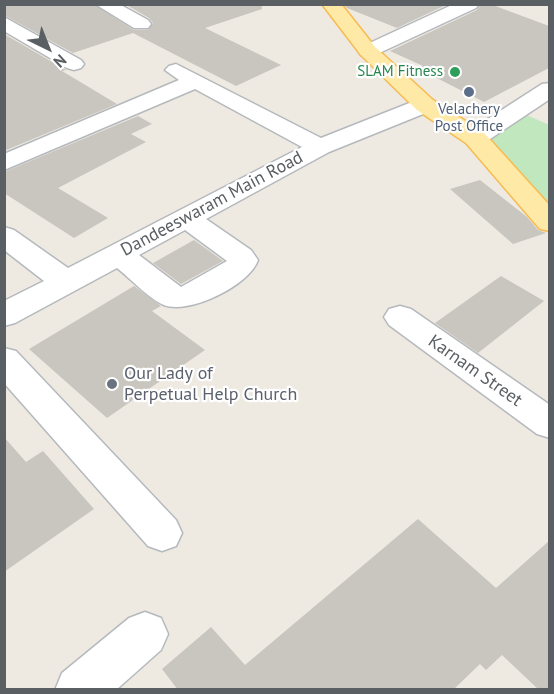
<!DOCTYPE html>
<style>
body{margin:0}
#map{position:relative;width:554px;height:694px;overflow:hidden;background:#eeeae2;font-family:"PT Sans",sans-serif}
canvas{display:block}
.frame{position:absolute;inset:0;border:6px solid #5a5f63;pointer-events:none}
.north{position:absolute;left:18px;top:18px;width:60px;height:60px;-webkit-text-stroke:4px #fff;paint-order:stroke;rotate:137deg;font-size:16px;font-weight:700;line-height:24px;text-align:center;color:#5a5f63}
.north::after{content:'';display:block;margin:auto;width:21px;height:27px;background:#5a5f63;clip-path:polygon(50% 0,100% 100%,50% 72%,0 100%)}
</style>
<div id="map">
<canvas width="554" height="694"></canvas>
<div class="frame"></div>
<div class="north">N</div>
</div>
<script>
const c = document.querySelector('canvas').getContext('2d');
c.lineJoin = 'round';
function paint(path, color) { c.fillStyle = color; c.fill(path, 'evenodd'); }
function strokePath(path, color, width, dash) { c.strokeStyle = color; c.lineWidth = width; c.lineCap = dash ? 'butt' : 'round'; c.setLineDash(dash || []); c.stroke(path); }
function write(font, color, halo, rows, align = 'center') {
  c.font = font + ' "PT Sans",sans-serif'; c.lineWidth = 4.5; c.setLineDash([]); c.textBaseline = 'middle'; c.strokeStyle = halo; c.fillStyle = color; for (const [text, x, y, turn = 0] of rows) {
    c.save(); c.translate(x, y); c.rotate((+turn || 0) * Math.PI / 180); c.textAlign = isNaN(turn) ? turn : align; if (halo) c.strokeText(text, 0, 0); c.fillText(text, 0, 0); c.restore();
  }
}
const green = new Path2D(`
 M527,115L549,125V213L486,141Z`);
const building = new Path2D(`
 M4,4H93L134,30H148L153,23L149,18L125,4H261L262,9L205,28L281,65L236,86L133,33L73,53L4,15Z
 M344,4H448L397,28L347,8Z
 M481,4H490L549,26V68L484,102L417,68L423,66L390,51L477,10Z
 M4,34L66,70L62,71L117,104L4,151Z
 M138,116L152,124L131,134L146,142L58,188L108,218L74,238L4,193V172Z
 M480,180L527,217L538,230L546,233L513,244L450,189Z
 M194,240L223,261L181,284L153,263Z
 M501,276L544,301L478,353L435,323Z
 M134,286L161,306L152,311L205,350L107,418L29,349Z
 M4,437L26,462L43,451L94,509L4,572Z
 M418,519L496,588L549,541V690H539L502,655L486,670L480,664L453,690H178L162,669L211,627L245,665Z`);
const minor = new Path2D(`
 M95,4H119L148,20L151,24L148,28H134Z
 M454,4H479L476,8L375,55H361L358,51L361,47Z
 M4,17L81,60L84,64L81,68L74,70L67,68L4,31Z
 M176,64L321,138L417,100L425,98L433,100L436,105L433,110L329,152L206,219L251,250L258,260C250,285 189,315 164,305C149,299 130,278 117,268L15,323L4,326V301L44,281L4,250V227L14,230L68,268L302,147L195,89L4,170V154L179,80L165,70L169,66ZM185,230L227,261L181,287L139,255Z
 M550,83V99L484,143L475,145L466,143L463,138L466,133L542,84Z
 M400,306L411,309L550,405V438L537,434L389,325L384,317L389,309Z
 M4,348L16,351L176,520L182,533L176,546L162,551L148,546L4,383Z
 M145,612L161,618L168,634L161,650L116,690H55L62,673L129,618Z`);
const major = new Path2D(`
 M322,4H341L375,47L433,100L484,133L550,206V231L540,229L466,143L417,110L361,55Z`);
const markers = [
 [455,72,6,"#2e9e5b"],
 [469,92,6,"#5c6f8a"],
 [112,384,6,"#6b7280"]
];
const farLeisurenames = [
 ["SLAM Fitness",443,72]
];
const farServicenames = [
 ["Velachery",469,110],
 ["Post Office",469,127]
];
const streetNames = [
 ["Dandeeswaram Main Road",212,204,-28],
 ["Karnam Street",475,371,35]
];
const worshipNames = [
 ["Our Lady of",124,374],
 ["Perpetual Help Church",124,395]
];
paint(green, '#c0e7bd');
paint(building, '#c9c5bf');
strokePath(minor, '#b5b9bd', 3);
strokePath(major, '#f7bb52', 3);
paint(minor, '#fff');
paint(major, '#ffe9a6');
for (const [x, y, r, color] of markers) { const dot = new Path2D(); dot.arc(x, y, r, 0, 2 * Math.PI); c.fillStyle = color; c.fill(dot); strokePath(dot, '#fff', 2); }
write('15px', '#27864d', '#fff', farLeisurenames, 'right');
write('15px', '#4e5e75', '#fff', farServicenames);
write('18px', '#5a5f63', '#fff', streetNames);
write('18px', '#5b616d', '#fff', worshipNames, 'left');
</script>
